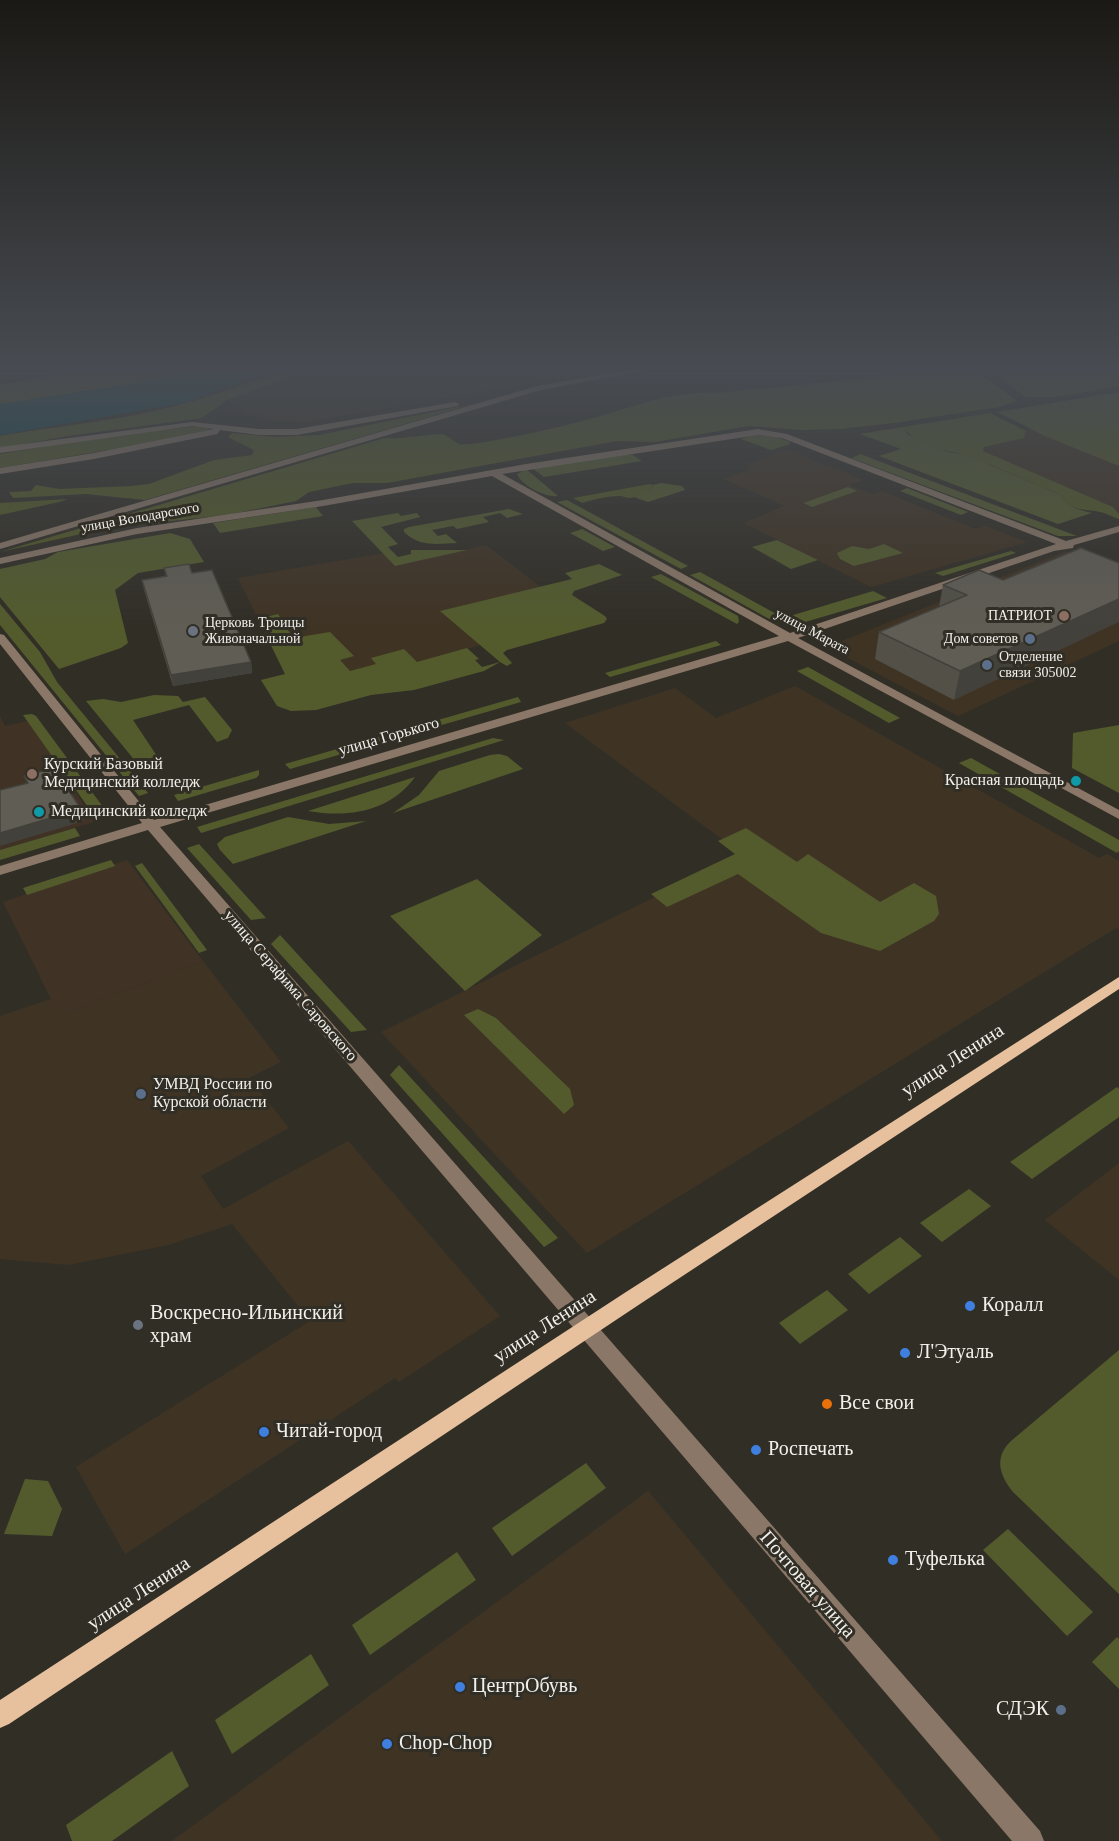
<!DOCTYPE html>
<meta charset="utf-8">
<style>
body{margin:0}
canvas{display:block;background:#312e26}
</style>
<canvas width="1119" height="1841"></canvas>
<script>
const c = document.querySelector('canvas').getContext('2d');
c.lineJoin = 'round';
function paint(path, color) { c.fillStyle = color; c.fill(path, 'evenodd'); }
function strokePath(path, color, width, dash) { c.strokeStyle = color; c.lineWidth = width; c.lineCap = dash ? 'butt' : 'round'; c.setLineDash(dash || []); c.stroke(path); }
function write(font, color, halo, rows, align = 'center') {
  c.font = font + ' "Times New Roman",serif'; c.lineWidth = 6; c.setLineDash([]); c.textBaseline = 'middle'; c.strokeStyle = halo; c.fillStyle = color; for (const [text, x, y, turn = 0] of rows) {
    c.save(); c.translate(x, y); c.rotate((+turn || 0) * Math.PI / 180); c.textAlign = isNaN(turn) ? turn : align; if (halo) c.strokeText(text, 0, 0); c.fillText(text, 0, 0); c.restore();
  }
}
const commercial = new Path2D(`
 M1032,429L1119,466V514L1113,507L983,451V447L1023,438L1026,431Z
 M787,450L864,480L850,485L872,494L882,491L975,529L986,526L1027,542L871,587L744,523L784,506L724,479L749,470L747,464Z
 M486,545L542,588L484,644L413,665L270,693L261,680L285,674L238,578L391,552L403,564Z
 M1066,551L1119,572V641L958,716L827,647Z
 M795,686L1099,858L1107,854L1119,861V930L1116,928L587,1253L381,1032L742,854L565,723L675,688L716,718Z
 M203,961L281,1062L249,1078L289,1128L201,1176L223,1209L348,1141L500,1316L399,1382L395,1378L125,1554L76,1467L310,1321L232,1224L168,1245L68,1265L0,1259V1016L51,999L68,1012Z
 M1119,1163V1280L1045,1220Z
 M648,1491L942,1841H172Z`);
const built = new Path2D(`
 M316,368H618L306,422L275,421L259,415L250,416L227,400Z`);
const education = new Path2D(`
 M0,716L5,726L32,720L94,822L0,850Z
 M127,860L203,961L68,1012L51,999L3,902Z`);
const green = new Path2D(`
 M88,368H187L98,386L36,394L27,401L0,404V385Z
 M1119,392V429H1052L1045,436L997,412Z
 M903,427L908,435L948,452L966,455L1061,495C1068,507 1078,510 1092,513L1058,524L879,456L901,449L860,434Z
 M754,435L777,437L790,442V444L771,450L741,439Z
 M622,454L633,455L642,461L544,477L532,468Z
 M861,454L873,459L1077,536H1058L851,458Z
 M526,469L558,496C546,498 522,486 517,474Z
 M661,483L682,486L685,490L648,502L634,497L652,489L653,485Z
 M848,487L857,491L812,507L803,503Z
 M907,488L968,512L961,515L900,491Z
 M567,500L688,566L681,569L557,502Z
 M316,507L323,516L220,533L213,523Z
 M509,509L523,514L507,518L500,513L483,517L489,522L457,529L453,526L432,530L438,536L446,534L457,543C437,544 419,547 404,532V529L409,527Z
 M398,513L401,516L417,513L420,517L381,527L398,544L388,547L398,557L411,554V550H467L395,566L352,521Z
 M582,529L615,547L603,551L570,533Z
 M170,533L190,539L204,562L138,573L115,590L128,643L121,648L59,669L0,597V569L45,559L58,552Z
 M777,540L818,560L791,569L752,547Z
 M884,544L903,553L854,566L840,559L837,553L852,546L869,549Z
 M1011,551L1016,553L943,576L935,573Z
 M599,564L622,575L574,591L572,595L605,616L607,619L604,623L507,650L503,653L512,663L507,666L500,662L484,671L414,690L371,695L316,710L291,711L277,706L261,680L285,674L258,619L278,614L293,638L330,632L354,656L340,660L350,671L376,664L371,658L404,649L417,662L467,648L479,659L475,660L482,667L500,662L440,611L572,579L565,573Z
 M700,572L780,616L771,620L690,575Z
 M661,574L738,616L739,622L737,624L651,577Z
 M873,591L887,598L805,622L790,616Z
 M0,604L40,652L57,682L148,793L139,796L0,625Z
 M716,641L721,645L610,677L605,673Z
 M808,667L900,718L889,723L797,671Z
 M154,695L178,696L183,702L205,697L232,730L228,738L217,742L189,705L133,720L161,762L141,768L86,701L103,699L121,702Z
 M518,697L521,702L290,769L285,764Z
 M32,714L36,716L106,811L95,817L23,715Z
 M1119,725V793L1072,768L1073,733Z
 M493,738L504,740L201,833L197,827Z
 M499,754L507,756L523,769L393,813L419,795L439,771L490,755Z
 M971,758L1119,840V851L1117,853L959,763Z
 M259,770V775L256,778L178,801L174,795Z
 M415,777C390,812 348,818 308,811Z
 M288,817L329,824L366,821L233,864L220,850L217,844L225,837Z
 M75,828L80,836L0,860V850Z
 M746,828L797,862L808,854L880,902L914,883L936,896L939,914L934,921L880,951L821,933L738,874L667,907L651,894L735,854L718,841Z
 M199,844L266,918L251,920L187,848Z
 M111,860L115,866L27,895L23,888Z
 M142,863L207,950L199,953L135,866Z
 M477,879L542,935L465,991L390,916Z
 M280,935L367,1030L351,1032L271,944Z
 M478,1009L496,1018L570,1089L574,1105L564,1114L464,1015Z
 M399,1065L558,1238L544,1247L390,1075Z
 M1117,1087L1119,1089V1117L1032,1179L1010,1162Z
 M969,1189L991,1206L942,1242L920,1223Z
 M900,1237L922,1256L869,1294L848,1274Z
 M827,1290L848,1310L800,1344L779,1323Z
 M1119,1350V1594L1013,1492C999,1475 994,1457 1011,1441Z
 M586,1463L606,1488L512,1556L492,1528Z
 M25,1479L48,1481L62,1509L52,1536L4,1534Z
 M1008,1529L1093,1612L1067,1636L983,1550Z
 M457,1552L476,1580L370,1655L352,1625Z
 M1117,1637L1119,1639V1689L1092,1662Z
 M311,1654L329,1685L232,1754L215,1720Z
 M172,1751L189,1786L112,1841H72L66,1825Z`);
const forest = new Path2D(`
 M187,368H199L111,387L27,401L36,394L98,386Z
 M297,368H316L227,400L202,418L68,436L0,448V436C60,425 123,421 182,404C221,394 258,378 297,368Z
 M933,368H973L1017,401L998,407L894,423L841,429L801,430L749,426L655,442L617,441L387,483H353L309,492L296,501L227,515L108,528L0,552L385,438C404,439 421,435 440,434C448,434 453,442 460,444C472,447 557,428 574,423C621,412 668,390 717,393L871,378Z
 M986,368H1119V386L1056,397H1026Z
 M473,404L145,500L86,494L13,498L9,492L31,491L36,485L59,489L131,486L149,484L214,460L252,455L254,450L228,437L232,433L275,437L319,435Z
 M990,413L1026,431L1024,438L984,447L983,451L1113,507L1119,514V519C1113,517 1106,513 1100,512C1083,508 1072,513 1061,495C1030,482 1000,468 969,457C946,448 919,450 903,427Z
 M1071,425L1119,429V466L1045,436L1052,429Z
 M199,426L208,428L209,430L138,445L0,468V454L108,436Z
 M650,484L653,485L652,489C645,492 637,498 629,498C626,498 623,496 620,496C608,496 595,499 582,503L573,498Z
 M68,499L59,502L0,515V503Z`);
const water = new Path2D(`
 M199,368H292L259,376L183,403L0,435V404L111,387Z`);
const minor = new Path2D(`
 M639,368H657L541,390L0,549V543L537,386Z
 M455,402L459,404L458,406L297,435H259L220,430L217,434L94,459L0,474V468L94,453L214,429L192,426L0,453V447L192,422L259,429H297Z
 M758,429L787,434L1066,541L1119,526V532L1074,545L1073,548L1054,551L798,638L1119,810V819L788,641L160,827L1040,1831L1044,1841H1012L148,830L0,875V866L142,823L0,644V634L4,635L154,820L779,636L492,476L323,506L137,534L0,564V558L137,528L323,500L526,464ZM758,435L782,438L1056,544L790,633L502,474Z`);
const major = new Path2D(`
 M1119,977V989L640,1304L9,1724L0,1728V1700L626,1292Z`);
const wall = new Path2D(`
 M164,568L192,573L251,662L252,673L173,686L144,590L142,580L166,577Z
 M1003,580L954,700L875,659L879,632L939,607L943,585Z`);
const shadedWall = new Path2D(`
 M1119,599V622L954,700L960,671Z
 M251,662L252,673L173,686L171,675Z
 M81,809L84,821L0,846V833Z`);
const building = new Path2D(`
 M1081,548L1119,563V599L960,671L879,632L967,595L943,585L979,570L1003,580Z
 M189,564L192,573L212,570L251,662L171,675L142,580L167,576L164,568Z
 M54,768L81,809L0,833V790L28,783L24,776Z`);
const markers = [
 [1064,616,6,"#8d6e63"],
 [193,631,6,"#6b7280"],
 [1030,639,6,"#5c6f8a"],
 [987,665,6,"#5c6f8a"],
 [32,774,6,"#8d6e63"],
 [1076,781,6,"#0f9aa8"],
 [39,812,6,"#0f9aa8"],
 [141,1094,6,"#5c6f8a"],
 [970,1306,6,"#3f7fe0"],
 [138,1325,6,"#6b7280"],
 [905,1353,6,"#3f7fe0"],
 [827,1404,6,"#e8710a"],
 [264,1432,6,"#3f7fe0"],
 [756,1450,6,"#3f7fe0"],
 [893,1560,6,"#3f7fe0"],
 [460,1687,6,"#3f7fe0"],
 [1061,1710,6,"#5c6f8a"],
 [387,1744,6,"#3f7fe0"]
];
const farStreetnames = [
 ["улица Володарского",140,518,-10],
 ["улица Марата",812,632,28]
];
const farPoinames = [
 ["ПАТРИОТ",1052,616],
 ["Церковь Троицы",205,623,"left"],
 ["Живоначальной",205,639,"left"],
 ["Дом советов",1018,639],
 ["Отделение",999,657,"left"],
 ["связи 305002",999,673,"left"]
];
const streetNames = [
 ["улица Горького",389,737,-16],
 ["улица Серафима Саровского",290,986,49]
];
const poiNames = [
 ["Курский Базовый",44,765],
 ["Медицинский колледж",44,783],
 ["Красная площадь",1064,781,"right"],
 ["Медицинский колледж",51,812],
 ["УМВД России по",153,1085],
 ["Курской области",153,1103]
];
const nearStreetnames = [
 ["улица Ленина",953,1061,-33],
 ["улица Ленина",545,1327,-33],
 ["Почтовая улица",807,1585,49],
 ["улица Ленина",139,1594,-33]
];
const nearPoinames = [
 ["Коралл",982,1306],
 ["Воскресно-Ильинский",150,1314],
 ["храм",150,1337],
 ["Л'Этуаль",917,1353],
 ["Все свои",839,1404],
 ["Читай-город",276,1432],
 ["Роспечать",768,1450],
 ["Туфелька",905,1560],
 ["ЦентрОбувь",472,1687],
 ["СДЭК",1049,1710,"right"],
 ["Chop-Chop",399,1744]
];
paint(commercial, '#3f3324');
paint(built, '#3b3527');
paint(education, '#403325');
paint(green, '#535b2d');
paint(forest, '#525925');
paint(water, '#0d4954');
paint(minor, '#8a7767');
paint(major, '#e7c19e');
paint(wall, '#535048');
paint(shadedWall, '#43413b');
paint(building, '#605d54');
strokePath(building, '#43413b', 1.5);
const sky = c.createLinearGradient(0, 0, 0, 626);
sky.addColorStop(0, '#1b1915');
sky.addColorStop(0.59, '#484c52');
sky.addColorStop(1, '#484c5200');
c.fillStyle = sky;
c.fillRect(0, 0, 1119, 626);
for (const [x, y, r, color] of markers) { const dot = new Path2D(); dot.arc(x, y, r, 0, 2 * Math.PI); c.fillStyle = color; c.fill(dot); strokePath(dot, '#312e26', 2); }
write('14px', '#f2f0eb', '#312e26', farStreetnames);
write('14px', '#f2f0eb', '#312e26', farPoinames, 'right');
write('16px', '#f2f0eb', '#312e26', streetNames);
write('16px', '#f2f0eb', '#312e26', poiNames, 'left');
write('20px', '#f2f0eb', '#312e26', nearStreetnames);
write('20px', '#f2f0eb', '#312e26', nearPoinames, 'left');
</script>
